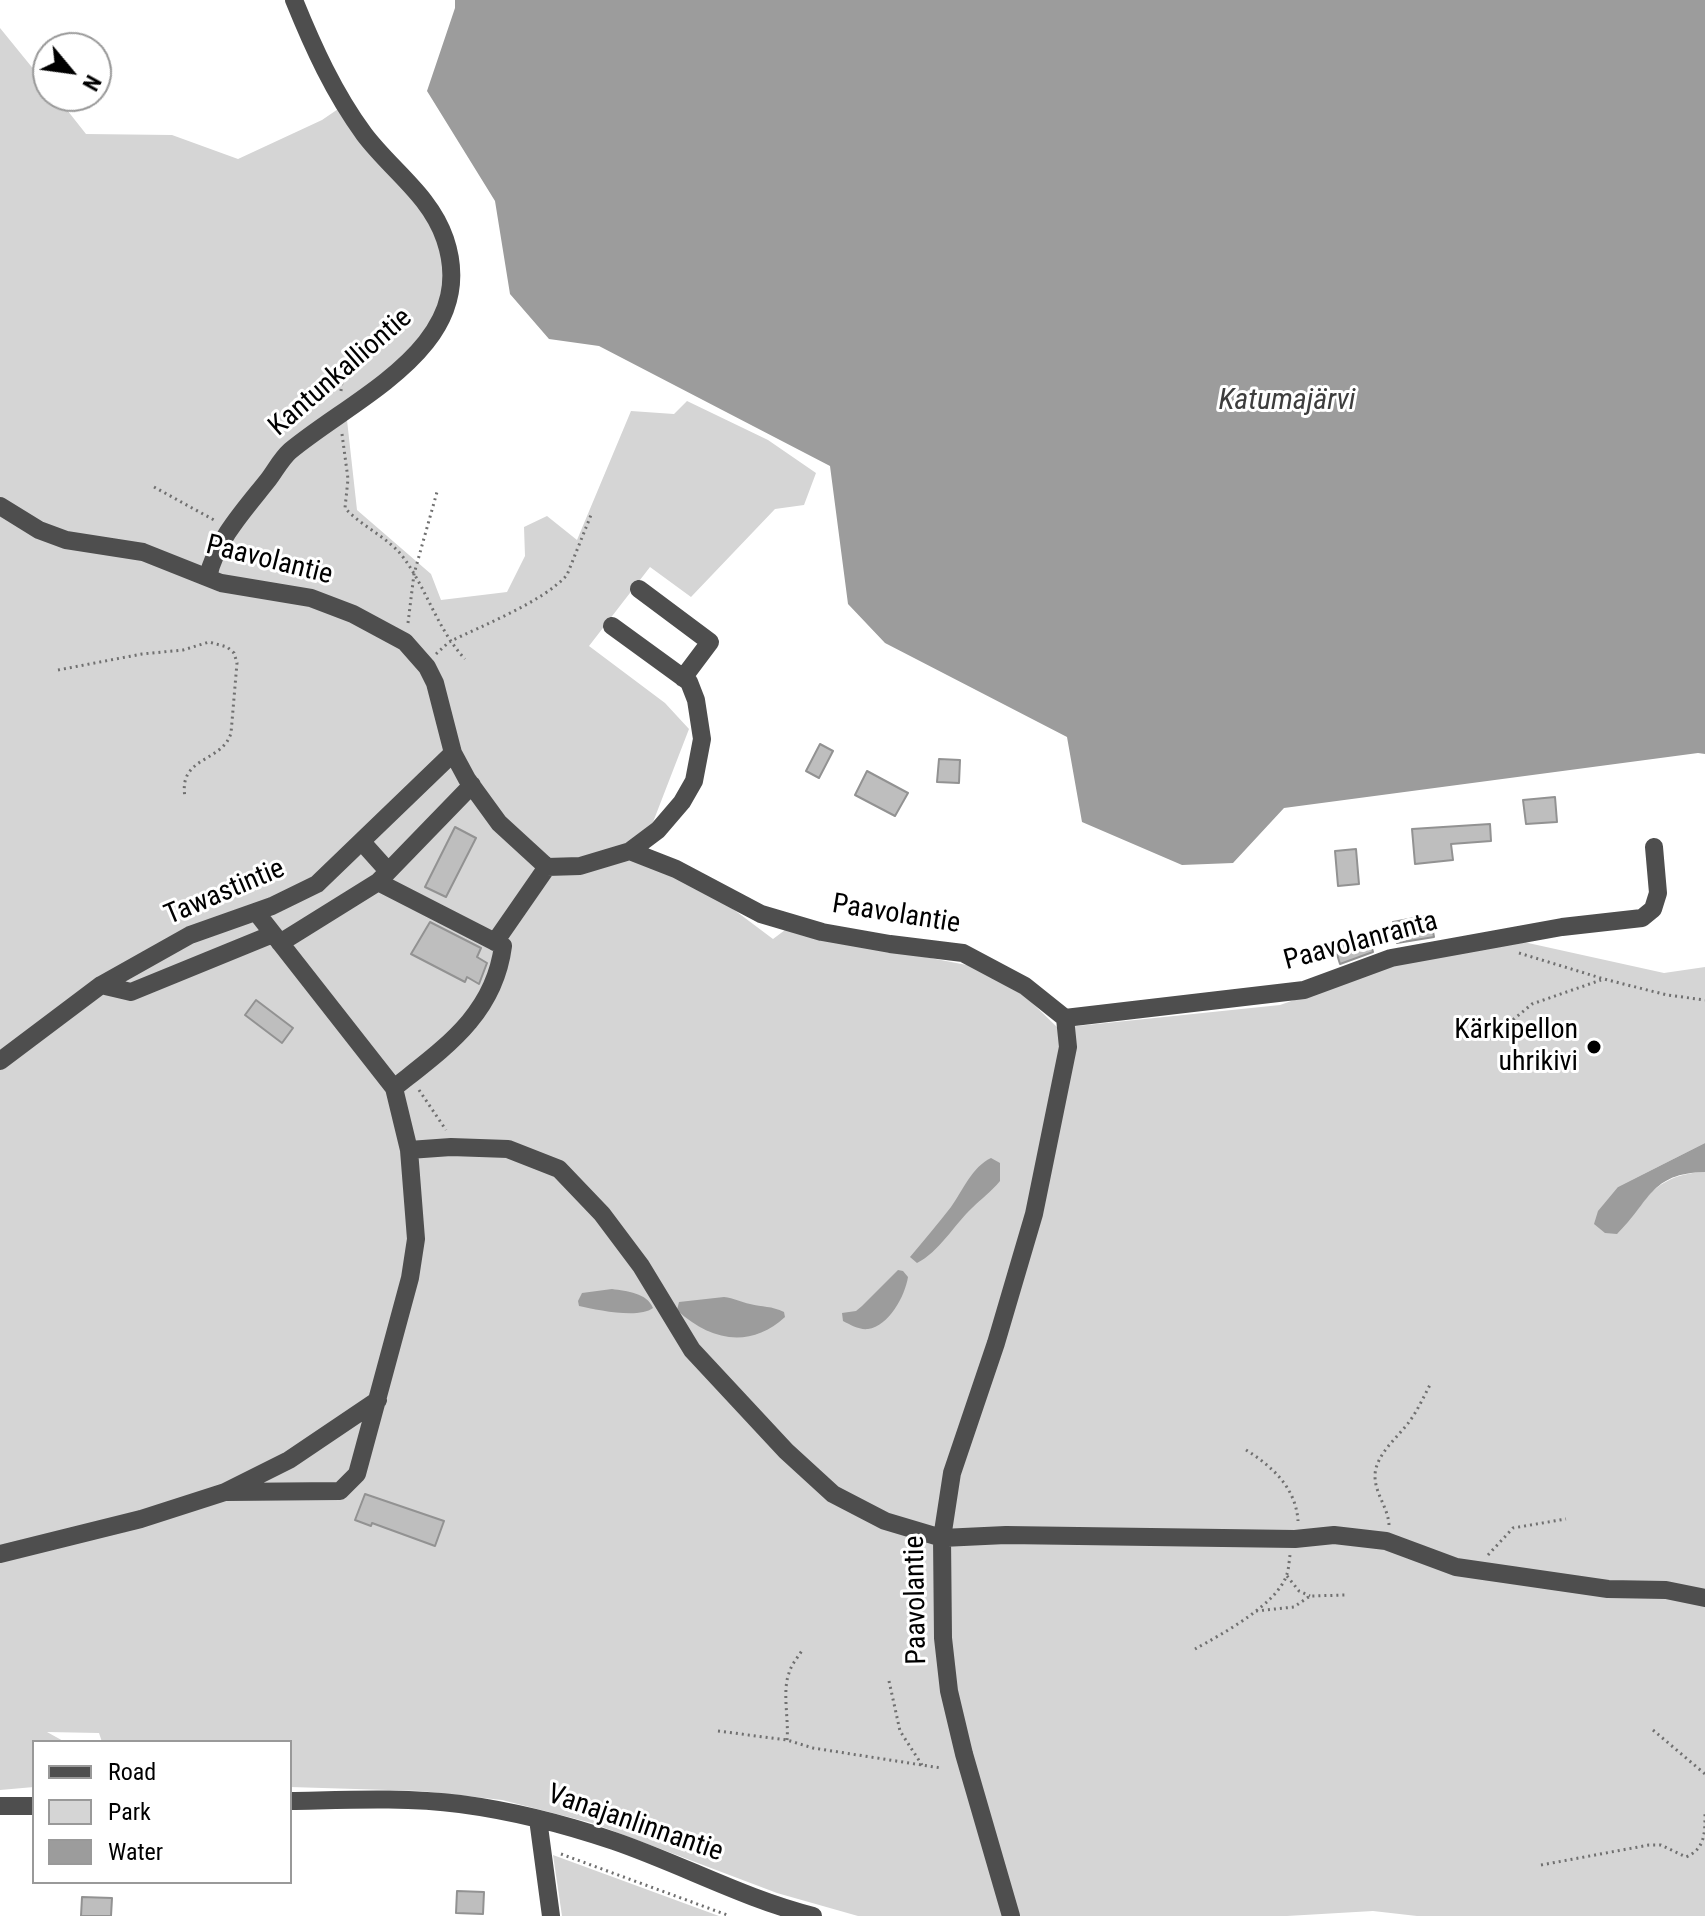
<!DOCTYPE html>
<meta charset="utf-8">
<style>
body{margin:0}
#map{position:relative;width:1705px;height:1916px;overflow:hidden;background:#fff;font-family:"Roboto Condensed",sans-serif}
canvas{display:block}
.legend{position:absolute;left:32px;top:1740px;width:260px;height:144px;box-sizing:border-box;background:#fff;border:2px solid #999;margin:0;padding:10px 14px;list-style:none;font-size:24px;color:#000}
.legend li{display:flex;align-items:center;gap:16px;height:40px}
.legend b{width:40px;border:2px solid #999}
.north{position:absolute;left:32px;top:32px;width:80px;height:80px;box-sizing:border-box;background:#fff;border:2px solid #999;border-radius:50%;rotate:119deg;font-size:22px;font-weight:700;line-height:32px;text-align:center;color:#000}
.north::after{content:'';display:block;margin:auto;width:28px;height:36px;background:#000;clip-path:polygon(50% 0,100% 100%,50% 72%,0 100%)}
</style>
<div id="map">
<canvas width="1705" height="1916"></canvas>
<ul class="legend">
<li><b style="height:10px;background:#4e4e4e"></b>Road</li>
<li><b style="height:22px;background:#d5d5d5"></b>Park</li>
<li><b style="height:22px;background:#9c9c9c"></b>Water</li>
</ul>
<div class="north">N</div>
</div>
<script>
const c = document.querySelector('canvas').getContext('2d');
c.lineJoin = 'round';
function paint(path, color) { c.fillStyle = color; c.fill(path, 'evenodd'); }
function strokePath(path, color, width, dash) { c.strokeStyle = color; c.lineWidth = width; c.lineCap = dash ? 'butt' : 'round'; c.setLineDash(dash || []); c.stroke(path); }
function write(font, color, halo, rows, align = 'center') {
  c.font = font + ' "Roboto Condensed",sans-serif'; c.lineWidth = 6; c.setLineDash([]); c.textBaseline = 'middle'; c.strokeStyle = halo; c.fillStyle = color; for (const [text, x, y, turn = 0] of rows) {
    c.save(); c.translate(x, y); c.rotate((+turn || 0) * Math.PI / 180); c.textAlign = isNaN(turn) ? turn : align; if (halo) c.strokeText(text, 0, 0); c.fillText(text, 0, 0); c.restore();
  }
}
const green = new Path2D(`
 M0,28L48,87V96H56L86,134L172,135L238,159L322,120L344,105L428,211L447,267L433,332L346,411L357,510L431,574L441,600L507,592L525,556L524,527L547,516L577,540L631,411L674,414L687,401L768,440L816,473L804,505L775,509L691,597L650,567L589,646L665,703L689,729L638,861L685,873L773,939L785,930L972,966L1025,996L1058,1028L1280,1005L1410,959L1519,941L1664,973L1705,967V1143L1618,1187L1637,1210C1654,1184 1675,1173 1705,1172V1916H1417L1373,1911L1287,1916H858L777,1893L592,1823L502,1800L421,1791L290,1787V1742H102L99,1733L47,1732L65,1742H34V1787L0,1790Z
 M553,1855L719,1916H562Z`);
const water = new Path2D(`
 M455,0H1705V754L1698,753L1284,808L1233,863L1182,865L1082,822L1067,737L885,643L848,604L830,466L599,346L549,339L510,294L495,201L427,91L455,8Z
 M1705,1143V1172C1650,1173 1650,1202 1617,1234L1605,1233L1594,1224L1598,1211L1618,1187Z
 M991,1158L1000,1163V1181C991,1192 981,1199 972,1208C954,1225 939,1252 917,1263L910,1257C924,1240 938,1224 951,1207C963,1190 972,1167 991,1158Z
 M898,1270L903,1271L908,1277C905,1296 889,1326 868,1329C859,1330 851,1325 843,1321L842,1313L856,1311L862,1306Z
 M612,1289C627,1291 647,1293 653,1308C639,1319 597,1310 579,1306L578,1301L582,1293Z
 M724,1297C734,1298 741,1302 750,1304C762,1307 772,1306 784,1312L785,1317C750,1349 710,1341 677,1310L679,1302Z`);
const building = new Path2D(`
 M820,744L833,751L819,778L806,771Z
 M939,759L960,760L959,783L937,782Z
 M867,771L908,793L895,816L855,795Z
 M1555,797L1557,822L1526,824L1523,800Z
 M1490,824L1491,841L1451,844L1453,860L1415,864L1412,829Z
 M455,827L476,838L446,897L425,887Z
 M1356,849L1359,884L1338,886L1335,851Z
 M1430,915L1434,937L1397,943L1393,922Z
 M430,922L481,948L477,957L487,963L479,984L467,977L465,982L411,954Z
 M1369,937L1373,952L1340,964L1335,948Z
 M256,1000L293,1028L282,1043L245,1015Z
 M365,1494L444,1521L435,1546L372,1523L371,1526L355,1520Z
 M457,1891L484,1892L483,1914L456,1913Z
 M82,1897L112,1898L111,1916H81Z`);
const path = new Path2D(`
 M341,391L344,359
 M342,434L348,479L345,508C362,527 388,537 403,557C427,589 437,629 465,659
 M154,487L214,520
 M408,623L414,574L437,492
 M436,654L449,642C483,625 543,602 567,575L591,515
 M58,670L142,654L183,650L209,642L227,647L234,653L237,663L231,733C222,763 178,756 185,797
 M1519,953L1604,979L1667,995L1705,1000
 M1490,1039L1532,1004L1601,980
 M419,1090L446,1130
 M1246,1450C1272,1466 1296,1488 1298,1521
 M1389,1525C1388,1507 1375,1494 1375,1476C1375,1455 1398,1437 1409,1422C1418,1410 1424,1396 1431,1383
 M1488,1555L1513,1528L1566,1519
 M1287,1576L1299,1591L1310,1596
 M1256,1611L1294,1607L1310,1596L1346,1595
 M1195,1649C1222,1634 1278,1604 1287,1574C1289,1568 1289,1561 1290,1555
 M889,1681L900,1731L922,1765
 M1653,1730L1705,1774
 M718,1731L787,1740L813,1748L941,1768
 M787,1740C789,1719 782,1692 789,1673C791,1665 798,1657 803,1649
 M561,1854L730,1916
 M1541,1865L1649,1845H1661L1686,1857C1705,1849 1705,1833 1705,1814`);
const minor = new Path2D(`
 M0,506L39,530L66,540L143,552L221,583L311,598L353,614L405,642L427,667L435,683L453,753L467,779L499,823L547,867L580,866L630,851L676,869L761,914L822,932L890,944L963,953L1025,986L1065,1018L1068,1047L1034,1214L996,1343L952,1473L942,1538L943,1638L949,1691L964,1754L1011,1916
 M208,577C216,540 245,509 268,480C275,471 281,459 290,451C356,396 481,345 445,239C430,195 391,170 364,134C334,93 313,47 294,0
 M639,589L710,642L683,678
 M612,626L689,682L696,700L702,739L694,781L682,802L658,830L630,851
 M362,842L388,871
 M378,882L472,785
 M495,942L547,867
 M280,943L378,882L503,946C494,1015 444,1048 394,1088
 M101,985L131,992L273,934
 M1065,1018L1304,990L1391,958L1562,927L1642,918L1653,909L1658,893L1654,847
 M0,1061L101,985L190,935L272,906L317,884L453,753
 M409,1150L451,1147L508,1149L559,1169L602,1214L641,1266L692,1350L786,1451L833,1494L885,1521L942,1538L1006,1535L1295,1539L1334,1535L1386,1541L1456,1567L1608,1589L1666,1590L1705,1598
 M225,1492L340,1491L357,1474L410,1278L416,1239L409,1150L394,1088L256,912
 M0,1554L141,1519L225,1492L289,1460L378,1400
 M290,1801C346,1800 404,1797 460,1804C513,1811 564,1824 614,1841C681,1864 745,1899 813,1916
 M0,1806H34
 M538,1819L551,1916`);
const markers = [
 [1594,1047,8,"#000"]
];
const streetNames = [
 ["Kantunkalliontie",341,373,-41],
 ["Paavolantie",269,561,14],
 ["Tawastintie",225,893,-23],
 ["Paavolantie",896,915,9],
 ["Paavolanranta",1361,942,-15],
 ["Paavolantie",917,1600,-91],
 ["Vanajanlinnantie",635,1824,19]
];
const poiNames = [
 ["Kärkipellon",1578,1031],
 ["uhrikivi",1578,1063]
];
const waterNames = [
 ["Katumajärvi",1287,401]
];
paint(green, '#d5d5d5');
paint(water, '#9c9c9c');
paint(building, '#bebebe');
strokePath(building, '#929292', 2);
strokePath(path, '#707070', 3, [2, 4]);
strokePath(minor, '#4e4e4e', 18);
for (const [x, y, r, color] of markers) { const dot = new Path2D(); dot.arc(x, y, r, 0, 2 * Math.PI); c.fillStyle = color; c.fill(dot); strokePath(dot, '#fff', 3); }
write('28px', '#000', '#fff', streetNames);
write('28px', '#000', '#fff', poiNames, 'right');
write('italic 30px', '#3d3d3d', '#fff', waterNames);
</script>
